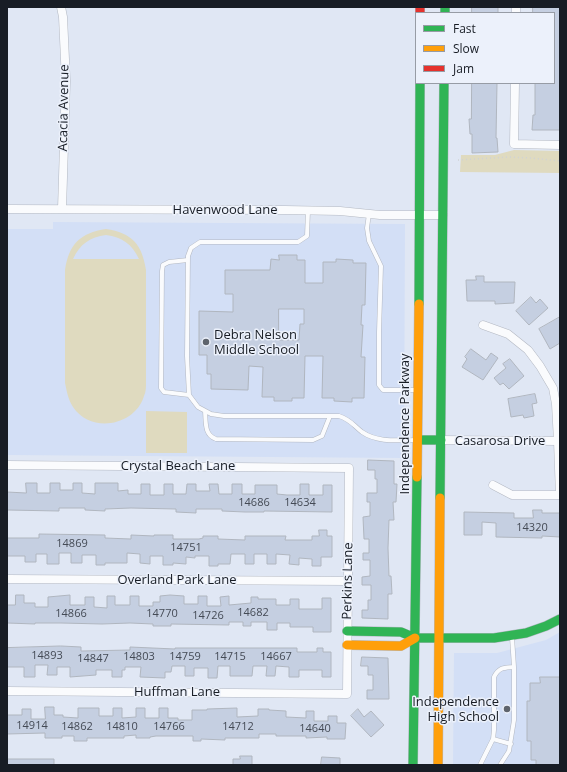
<!DOCTYPE html>
<style>
body{margin:0}
#map{position:relative;width:567px;height:772px;overflow:hidden;background:#e0e7f4;font-family:"Open Sans",sans-serif}
canvas{display:block}
.frame{position:absolute;inset:0;border:8px solid #181d25;pointer-events:none}
.legend{position:absolute;left:415px;top:12px;width:140px;height:72px;box-sizing:border-box;background:#ecf1fb;border:1px solid #979ca5;margin:0;padding:5px 7px;list-style:none;font-size:12px;color:#181d25}
.legend li{display:flex;align-items:center;gap:8px;height:20px}
.legend b{width:20px;border:1px solid #979ca5}
</style>
<div id="map">
<canvas width="567" height="772"></canvas>
<div class="frame"></div>
<ul class="legend">
<li><b style="height:5px;background:#30b455"></b>Fast</li>
<li><b style="height:5px;background:#ff9f0a"></b>Slow</li>
<li><b style="height:5px;background:#e5322d"></b>Jam</li>
</ul>
</div>
<script>
const c = document.querySelector('canvas').getContext('2d');
c.lineJoin = 'round';
function paint(path, color) { c.fillStyle = color; c.fill(path, 'evenodd'); }
function strokePath(path, color, width, dash) { c.strokeStyle = color; c.lineWidth = width; c.lineCap = dash ? 'butt' : 'round'; c.setLineDash(dash || []); c.stroke(path); }
function write(font, color, halo, rows, align = 'center') {
  c.font = font + ' "Open Sans",sans-serif'; c.lineWidth = 3; c.setLineDash([]); c.textBaseline = 'middle'; c.strokeStyle = halo; c.fillStyle = color; for (const [text, x, y, turn = 0] of rows) {
    c.save(); c.translate(x, y); c.rotate((+turn || 0) * Math.PI / 180); c.textAlign = isNaN(turn) ? turn : align; if (halo) c.strokeText(text, 0, 0); c.fillText(text, 0, 0); c.restore();
  }
}
const built = new Path2D(`
 M53,222L405,224L404,458L7,455V229H53Z
 M560,632V765H453L454,653H497L546,640Z`);
const green = new Path2D(`
 M514,150L560,151V173L460,172L461,155H495Z
 M106,229C132,233 142,244 146,270V383C146,387 146,392 144,396C135,426 91,434 73,407C68,399 67,392 65,383V270C69,244 80,233 106,229ZM106,235C122,237 132,244 139,259H73C80,244 90,237 106,235Z
 M146,411L187,412V453H146Z`);
const building = new Path2D(`
 M472,7H498V13H472Z
 M533,7H560V130H532L533,115H535V83H554V13H533Z
 M472,83H497L496,138H497L498,152L472,153V134H470L469,119H471Z
 M279,255H297V260H305V283H323V262H336V259L353,260V263H366L365,305H362L361,325H363L361,357H365L364,398H352V402L334,401V398H322L323,356H305L304,398H292V401H274V397H262L263,367L249,366L248,390L211,389V374H207V355H199V311L233,312V294H225V270H270L271,259L279,260ZM279,309H304V324H300L299,340H279Z
 M476,276H484V282H515L514,303L495,304V301H467L466,280H476Z
 M531,297L536,303L540,299L548,308L529,325L516,311Z
 M560,317V343L550,349L539,329Z
 M471,349L486,360L491,353L498,358L483,380L462,367L467,359L465,357Z
 M510,359L524,376L509,389L503,383L500,385L494,378L506,368L503,364Z
 M535,394L537,403L532,404L534,416L524,418L523,415L511,417L508,399Z
 M368,460L394,461V484H397L396,502H393L394,520H389L388,548L389,576H391L392,594H388V619L362,618V610H368V600H371V585H362V577L370,576V560H363V553H369V539H364L363,517L370,516V502H367V493H377V479H375V470H368Z
 M26,483H37V493H50V483H60V490H73V483H82V493L95,494V483H118V491L128,490V494H141V484H150V495H164V484H173V494H186L187,484H196V491H210L209,484H218L219,494H232V484H242V494H255V485H277V494L287,495H300V484H309V495H323V485H332V512L264,511V512H245L222,511V509H196V513L176,512V509L131,508L105,509V511L85,510V508H59V511L7,510V492L26,493Z
 M533,510H542V513H560V537L542,536V538L496,537V523L482,522V535H464V512L514,513V518H533Z
 M319,530H327V536H332V557H321V566H312V559L299,558V565L289,564L290,555L276,554V564H267V554H254V564H245V554H231L230,564H218V566H209V556H195V558L186,557V564L173,563V565H163V556H150V564L140,563V554L127,553V563H105V565H96V555H82V563H71V553H59V564H47V554H36V562H25V556H7V538H39V534L105,535V538L131,539V535L154,536V535H173V539H199L203,538V536H218V539L245,540V536H286L285,540H312V536H319Z
 M16,595H24V603H35V607H48V597L70,595V605H85V597H94V607L107,608V596H115V605H130V596H139V606H153V602H160V596L170,595L184,596V604H198V596H207V606H221L220,597L229,596V605L251,603V597H258V599H276V605H290V599H299V609H322V598H331V632H313V627H290V623H277V630H267V622H251V626H243V622H229V625L171,624V626H153V624L130,623L102,624L61,623H35V624L7,623V605H15Z
 M61,646L81,647V651L130,650V647L175,649V648H297V652H317V648H323V652H331V677H322V670H299V677H289V667L276,666L275,676H266L267,666H253L252,676H230V666H218L217,678H208V668H194V676H185V666H172L171,672H165V678L140,677L141,667H125V670H122V677H112V670H96V675L70,677V667H57V675H47L48,665H35V677H24V667H7V648Z
 M362,657L388,658L389,699H367V690H373V675H368V666H361Z
 M540,677H560V765H536V760H531V741H527V701H530V683H540Z
 M45,707H54V715H63V717L78,718V708H99V716H113V708H122V718L136,717V708H145V718H159V708H168V718H178V720H192V710H207V709L237,708V717L258,716V709H269V710L286,711V717L306,718V711H314V721H328V716H337V723H346L345,739H327V737L306,738V736H276V734H259V738H225V740L201,739V741H193V736H156L150,737V738H136V735L124,736V738H87V741H74V736H62V738H45V733L7,734V715H22V709H31V719H45Z
 M358,709L364,717L371,711L384,725L371,737L351,716Z
 M240,756H252V765H233V759H240Z
 M322,757L340,758V765H321Z
 M7,759H54V765H7Z`);
const path = new Path2D(`
 M458,160L509,157L531,158L560,161`);
const lane = new Path2D(`
 M308,211L307,236L298,242H200L191,248L188,256L187,356L189,395L198,407L211,414L224,416H339C351,420 353,425 362,432C378,443 399,440 418,440
 M369,214L367,228L369,241L381,266L379,332V385L383,390H418
 M188,260L169,262L163,265L162,271L161,388L164,392L189,395
 M205,411C206,422 204,435 216,439L313,440L322,436L330,416
 M493,739L511,744
 M480,765L493,739L494,730V677C499,667 504,668 514,667
 M500,765L509,751L514,720V667L512,637`);
const street = new Path2D(`
 M61,7L63,17L66,81L62,209
 M516,13V7
 M515,83L514,144L560,145
 M7,209L285,210L340,211L380,215H443
 M483,325L508,334L528,350L540,366L553,388L556,404L558,441L560,495
 M441,440L558,441
 M7,465L349,468L347,694L7,691
 M493,485L512,495H560
 M7,579L348,581`);
const fast = new Path2D(`
 M445,7V13
 M419,304L420,83
 M418,440H441
 M440,498L444,83
 M347,631L401,632L415,638H494L526,633L546,626L560,619
 M413,765L417,477`);
const slow = new Path2D(`
 M417,477L419,304
 M347,645L401,646L415,638
 M438,765L440,498`);
const jam = new Path2D(`
 M420,7V13`);
const markers = [
 [206,342,4,"#5e646d"],
 [507,709,4,"#5e646d"]
];
const numberNames = [
 ["14686",254,503],
 ["14634",300,503],
 ["14320",532,528],
 ["14869",72,544],
 ["14751",186,548],
 ["14682",253,613],
 ["14866",71,614],
 ["14770",162,614],
 ["14726",208,616],
 ["14893",47,656],
 ["14803",139,657],
 ["14759",185,657],
 ["14715",230,657],
 ["14667",276,657],
 ["14847",93,659],
 ["14914",32,726],
 ["14862",77,727],
 ["14810",122,727],
 ["14766",169,727],
 ["14712",238,727],
 ["14640",315,729]
];
const streetNames = [
 ["Acacia Avenue",64,108,-89],
 ["Havenwood Lane",225,210],
 ["Independence Parkway",405,424,-90],
 ["Casarosa Drive",500,441],
 ["Crystal Beach Lane",178,466],
 ["Overland Park Lane",177,580],
 ["Perkins Lane",348,581,-89],
 ["Huffman Lane",177,692]
];
const poiNames = [
 ["Debra Nelson",214,335],
 ["Middle School",214,350],
 ["Independence",499,702,"right"],
 ["High School",499,717,"right"]
];
paint(built, '#d3dff6');
paint(green, '#dfdabf');
paint(building, '#c5cfe1');
strokePath(building, '#b0b6bf', 1);
strokePath(lane, '#b3b8c2', 5);
strokePath(street, '#b3b8c2', 9);
strokePath(fast, '#b3b8c2', 10);
strokePath(slow, '#b3b8c2', 10);
strokePath(jam, '#b3b8c2', 10);
strokePath(path, '#cfd2d5', 1.5, [1, 3]);
strokePath(lane, '#fafbfd', 4);
strokePath(street, '#fafbfd', 8);
strokePath(fast, '#30b455', 9);
strokePath(slow, '#ff9f0a', 9);
strokePath(jam, '#e5322d', 9);
for (const [x, y, r, color] of markers) { const dot = new Path2D(); dot.arc(x, y, r, 0, 2 * Math.PI); c.fillStyle = color; c.fill(dot); strokePath(dot, '#ecf1fb', 1.5); }
write('11px', '#444a55', null, numberNames);
write('13px', '#181d25', '#ecf1fb', streetNames);
write('13px', '#181d25', '#ecf1fb', poiNames, 'left');
</script>
